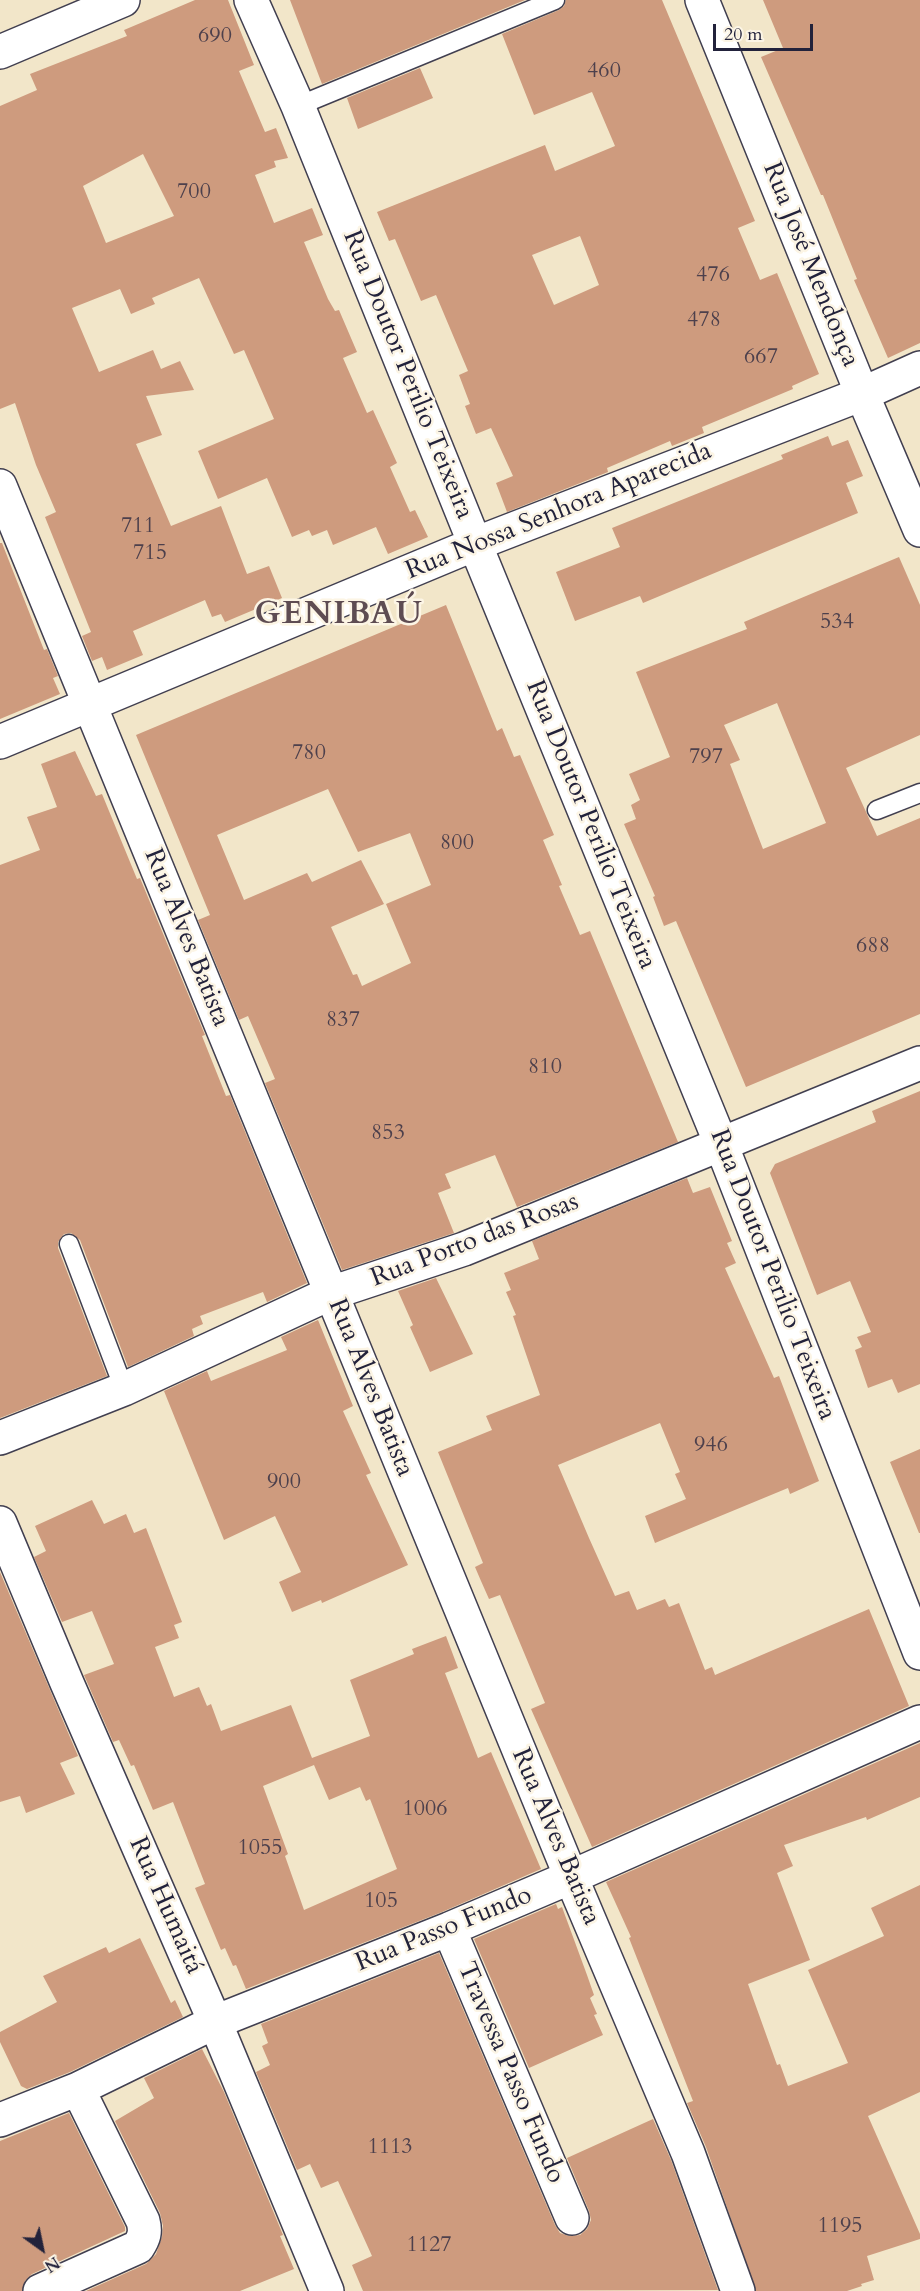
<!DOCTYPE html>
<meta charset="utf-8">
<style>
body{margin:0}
#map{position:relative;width:920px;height:2291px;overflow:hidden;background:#f2e6c9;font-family:Cardo,serif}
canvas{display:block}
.north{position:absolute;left:12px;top:2219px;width:60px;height:60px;-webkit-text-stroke:4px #fcf5e5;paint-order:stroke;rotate:147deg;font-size:16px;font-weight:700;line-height:24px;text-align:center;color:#22223b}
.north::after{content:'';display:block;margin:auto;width:21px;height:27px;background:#22223b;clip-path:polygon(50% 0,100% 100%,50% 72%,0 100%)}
.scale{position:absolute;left:713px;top:24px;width:100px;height:27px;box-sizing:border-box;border:3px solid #22223b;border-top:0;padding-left:8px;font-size:18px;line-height:21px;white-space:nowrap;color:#22223b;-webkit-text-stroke:4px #fcf5e5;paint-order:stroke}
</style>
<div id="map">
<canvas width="920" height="2291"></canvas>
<div class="north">N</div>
<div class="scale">20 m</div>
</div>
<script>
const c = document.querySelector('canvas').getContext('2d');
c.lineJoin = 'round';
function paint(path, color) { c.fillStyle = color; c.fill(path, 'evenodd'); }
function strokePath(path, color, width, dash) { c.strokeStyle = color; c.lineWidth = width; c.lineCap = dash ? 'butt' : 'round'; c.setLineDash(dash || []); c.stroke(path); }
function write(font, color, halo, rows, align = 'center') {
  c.font = font + ' Cardo,serif'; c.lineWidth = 5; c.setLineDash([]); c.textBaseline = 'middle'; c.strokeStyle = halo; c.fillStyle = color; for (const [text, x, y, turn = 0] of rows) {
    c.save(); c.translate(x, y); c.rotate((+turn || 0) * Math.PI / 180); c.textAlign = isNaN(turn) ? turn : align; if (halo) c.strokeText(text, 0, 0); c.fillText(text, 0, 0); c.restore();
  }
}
const building = new Path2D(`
 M195,0H228L254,65L239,71L265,132L276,128L288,158L274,161L276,167L255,175L274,223L312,208L323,235L304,242L328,299L335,311L339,310L357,352L343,358L367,413L373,410L397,463L390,467L410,512L415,510L428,537L388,554L376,527L333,545L327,530L312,536L309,530L292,537L267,478L218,499L198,451L274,419L244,350L234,354L199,278L152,298L155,304L131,314L120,289L72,308L99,372L153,350L161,369L180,361L194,390L146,396L162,435L136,444L171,526L221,506L247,574L269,566L282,598L225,622L221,614L212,617L205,600L133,631L143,655L107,670L102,657L92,661L82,636L91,632L45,517L56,512L36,465L15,403L0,409V106L37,90L30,74L127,36L124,30ZM143,154L174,216L106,243L83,186Z
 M290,0H525L322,84Z
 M566,0H662L755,221L738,228L760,280L777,273L819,374L792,386L793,389L702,427L704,433L672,446L670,441L607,468L608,472L507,512L496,483L513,476L491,428L476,434L465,406L470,404L459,375L468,371L436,295L421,301L395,239L389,241L377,212L545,145L555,171L615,146L592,92L534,115L502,34L559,10L564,6ZM580,236L599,285L554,305L532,255Z
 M763,0H920V343L888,358L854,280L857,279L823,195H821L761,57L783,48Z
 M420,68L433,98L358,129L347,98Z
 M828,436L832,446L848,440L863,476L846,483L858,513L643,603L640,596L575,621L556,572L620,547L612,528L783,459L781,455Z
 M0,543H2L44,650L47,649L58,676L53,678L60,694L0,719Z
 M899,557L920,605V735L846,768L877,836L920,818V1014L746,1087L676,921L664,926L653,897L655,896L624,824L636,819L631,805L640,800L629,774L670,757L636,672L747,629L744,622ZM777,703L826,823L763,849L730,764L740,760L724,725Z
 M446,605L497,731L502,728L514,757L520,755L554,835L543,840L562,885L559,886L580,935L590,931L678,1142L517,1207L495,1155L445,1174L451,1188L438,1193L454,1233L342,1270L265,1083L275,1079L248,1016L239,1020L198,920L210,915L136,735ZM328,789L358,852L410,833L431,885L386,904L411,963L362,986L357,974L353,975L331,927L384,904L361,860L312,882L307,873L244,900L217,835Z
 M75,751L96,796L102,794L137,879L140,878L205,1035L202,1036L226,1096L230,1095L307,1283L267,1302L263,1292L200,1316L203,1324L192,1329L194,1336L128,1367L80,1240L71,1233L64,1234L58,1242V1248L107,1376L0,1418V865L40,850L27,817L57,807L41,764Z
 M920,1091V1384L898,1393L892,1379L868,1388L855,1350L862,1347L857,1337L871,1332L850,1281L817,1295L770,1173L775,1164L876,1122L872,1111Z
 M687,1178L693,1193L710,1187L732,1241L727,1243L736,1263L725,1268L774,1378L779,1376L819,1481L790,1494L788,1488L655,1543L645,1516L686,1499L675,1474L680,1472L660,1423L558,1465L589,1538L615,1596L629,1591L637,1610L665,1599L669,1607L679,1603L705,1670L712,1667L715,1675L869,1609L909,1706L592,1847L531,1709L545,1703L500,1595L489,1599L481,1581L475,1567L483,1563L438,1452L492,1430L486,1416L540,1395L513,1316L516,1315L506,1292L511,1290L504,1273L539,1259L532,1241Z
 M436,1278L473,1354L430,1372L410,1327L413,1325L398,1291Z
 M318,1320L353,1406L343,1411L371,1473L366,1475L408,1565L322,1603L321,1600L292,1612L279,1582L301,1572L275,1516L224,1540L164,1391L207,1371L211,1381L287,1350L281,1337Z
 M920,1449V1533H919L890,1462Z
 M92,1500L104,1524L126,1514L134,1533L146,1528L182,1622L174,1625L179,1638L155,1647L174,1697L199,1687L207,1706L211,1704L221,1731L291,1705L312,1758L370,1736L350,1680L414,1654L412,1649L446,1636L458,1668L445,1673L478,1758L491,1752L541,1869L442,1912L246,1989L236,1965L233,1966L225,1948L221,1950L195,1888L205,1884L173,1802L153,1810L134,1765L131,1766L119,1740L113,1742L84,1675L114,1664L92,1611L62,1622L34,1557L46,1551L35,1526ZM314,1765L329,1800L360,1787L366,1801L370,1799L397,1869L304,1910L285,1856L288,1854L263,1786Z
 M0,1572L78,1756L60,1763L75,1794L26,1813L20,1796L0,1802Z
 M920,1743V1797L867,1820L866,1817L784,1845L793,1866L777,1873L810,1960L748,1984L777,2065L780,2064L788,2086L848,2063L808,1970L884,1936L871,1908L920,1885V2092L868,2116L920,2234V2239L867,2256L874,2280L861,2284L862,2286L847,2291H756L706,2147L687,2103L693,2101L629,1938L631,1937L606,1882Z
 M556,1904L558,1909L562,1907L587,1975L594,1995L590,1998L597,2014L594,2015L603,2035L529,2068L474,1939Z
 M140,1938L171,2003L175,2000L183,2017L70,2072L27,2089L21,2086L0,2042V2032L57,2002L43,1976L106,1947L109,1953Z
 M439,1953L555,2225L560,2233L569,2236L580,2235L587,2229L591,2220L589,2211L567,2158L653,2119L671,2160L718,2290L363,2291L352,2265L372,2256L338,2181L321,2188L310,2164L297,2170L256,2072L270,2065L262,2046L268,2043L261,2024Z
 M202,2049L224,2092L283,2235L280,2236L294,2269L240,2291H86L146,2264L156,2254L162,2237L163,2226L160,2213L115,2121L154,2098L144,2078Z
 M69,2113L125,2227V2231L32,2274L25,2281L22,2291H0V2141Z`);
const service = new Path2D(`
 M298,106L555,0
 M877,810L920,793
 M69,1244L124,1389`);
const minor = new Path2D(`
 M251,0L298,106L475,544L721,1144L920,1653
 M0,52L123,0
 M0,486L571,1877L688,2153L738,2291
 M0,742L475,544L862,394L920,368
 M0,1438L124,1389L331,1293L464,1249L920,1063
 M0,1523L67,1683L215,2022L327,2291
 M449,1929L572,2218
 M0,2120L78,2089L215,2022L449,1929L571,1877L920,1722
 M40,2291L138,2247C144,2238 146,2232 143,2221L78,2089`);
const primary = new Path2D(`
 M702,0L862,394L920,530`);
const numberNames = [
 ["690",215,37],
 ["460",604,72],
 ["700",194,193],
 ["476",713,276],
 ["478",704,321],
 ["667",761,358],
 ["711",138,527],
 ["715",150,554],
 ["534",837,623],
 ["780",309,754],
 ["797",706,758],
 ["800",457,844],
 ["688",873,947],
 ["837",343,1021],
 ["810",545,1068],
 ["853",388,1134],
 ["946",711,1446],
 ["900",284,1483],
 ["1006",425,1810],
 ["1055",260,1849],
 ["105",381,1902],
 ["1113",390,2148],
 ["1195",840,2227],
 ["1127",429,2246]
];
const streetNames = [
 ["Rua José Mendonça",810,265,68],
 ["Rua Doutor Perilio Teixeira",407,375,68],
 ["Rua Nossa Senhora Aparecida",559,512,-22],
 ["Rua Doutor Perilio Teixeira",590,825,68],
 ["Rua Alves Batista",186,938,68],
 ["Rua Porto das Rosas",475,1241,-21],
 ["Rua Doutor Perilio Teixeira",772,1275,69],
 ["Rua Alves Batista",370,1388,68],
 ["Rua Alves Batista",555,1837,67],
 ["Rua Humaitá",165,1906,66],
 ["Rua Passo Fundo",444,1930,-22],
 ["Travessa Passo Fundo",510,2073,67]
];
const districtNames = [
 ["GENIBAÚ",339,616]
];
paint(building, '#ce9b7e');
strokePath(service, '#413f50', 21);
strokePath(minor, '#413f50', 36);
strokePath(primary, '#413f50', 36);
strokePath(service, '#fff', 18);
strokePath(minor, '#fff', 33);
strokePath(primary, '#fff', 33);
write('22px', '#4d404c', null, numberNames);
write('26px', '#22223b', '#fcf5e5', streetNames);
c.letterSpacing = '1.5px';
write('bold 32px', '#5e4c52', '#fcf5e5', districtNames);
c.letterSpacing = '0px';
</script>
